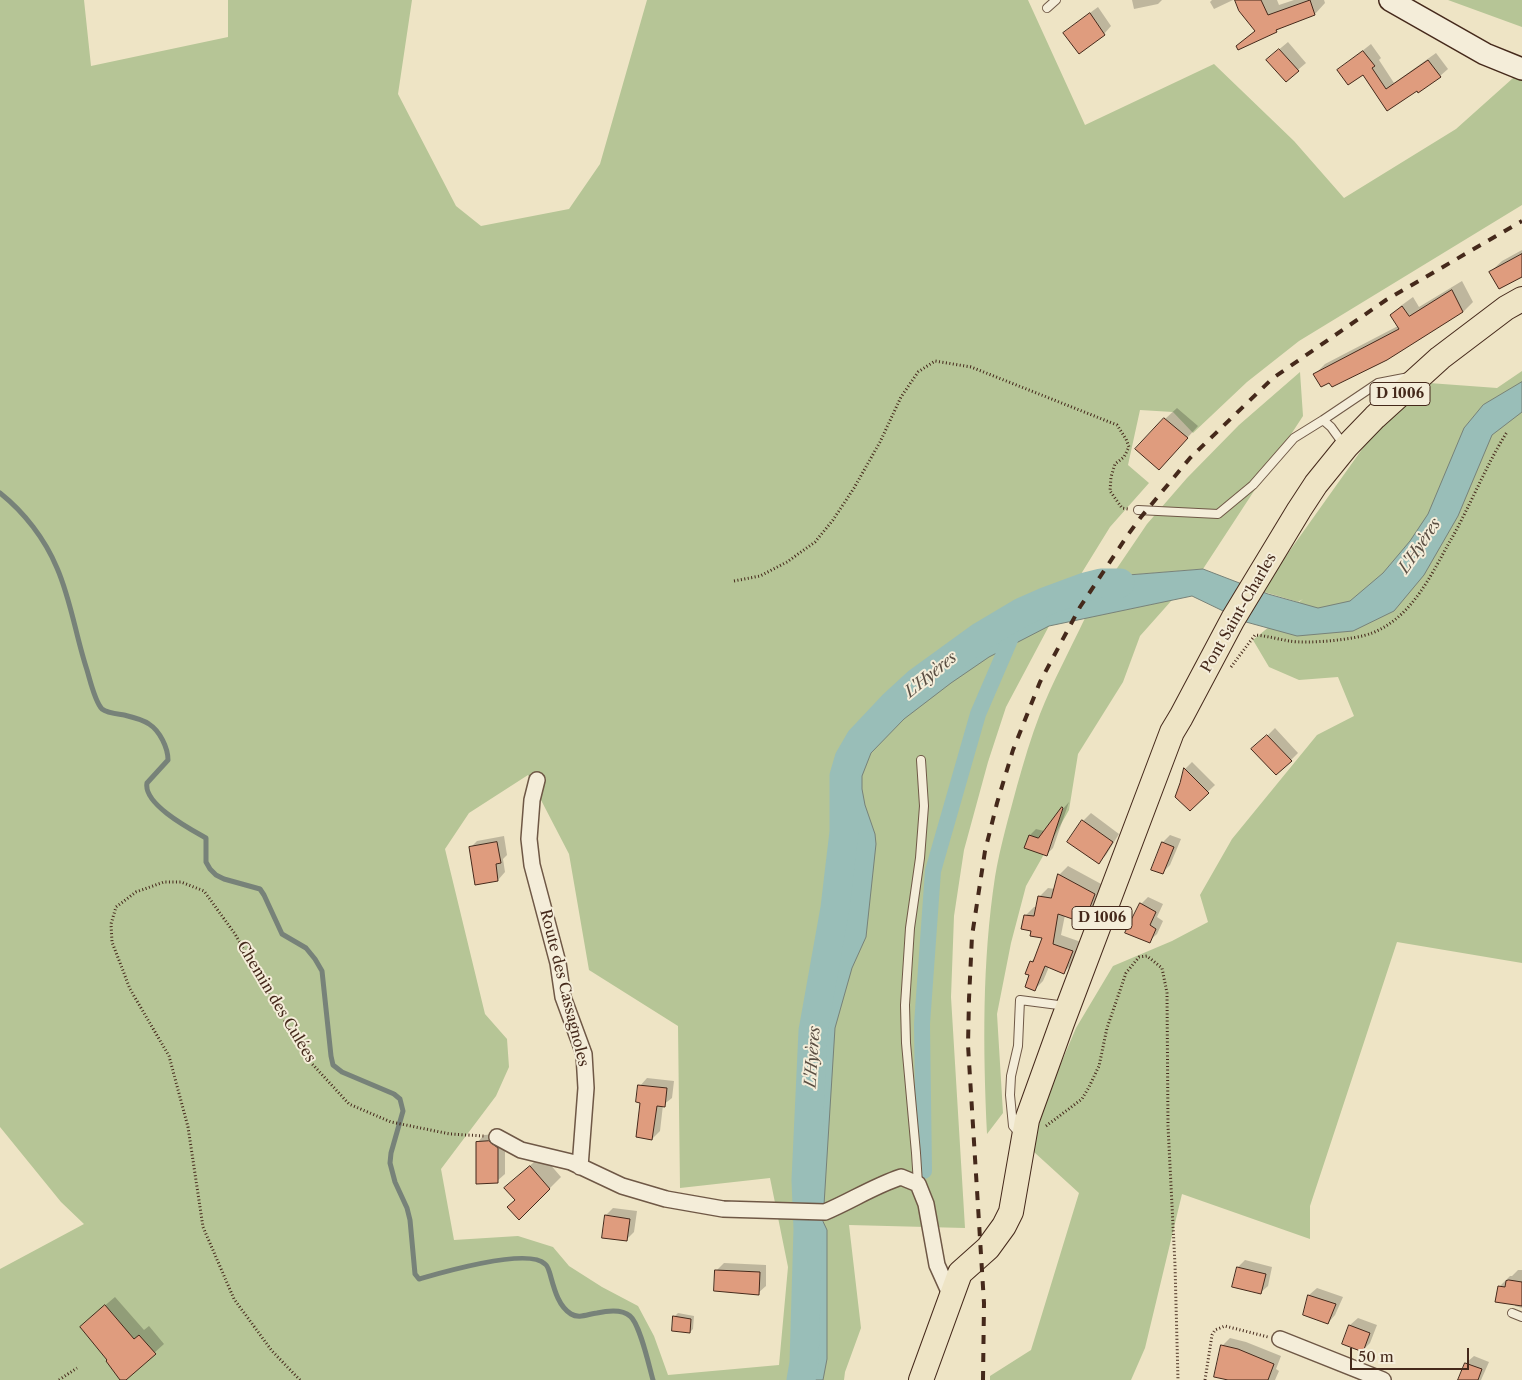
<!DOCTYPE html>
<meta charset="utf-8">
<style>
body{margin:0}
#map{position:relative;width:1522px;height:1380px;overflow:hidden;background:#eee4c5;font-family:"Libre Caslon Text",serif}
canvas{display:block}
.scale{position:absolute;left:1350px;top:1348px;width:119px;height:22px;box-sizing:border-box;border:2px solid #45291b;border-top:0;padding-left:6px;font-size:15px;line-height:18px;white-space:nowrap;color:#45291b;-webkit-text-stroke:4px #f4edd9;paint-order:stroke}
</style>
<div id="map">
<canvas width="1522" height="1380"></canvas>
<div class="scale">50 m</div>
</div>
<script>
const c = document.querySelector('canvas').getContext('2d');
c.lineJoin = 'round';
function paint(path, color) { c.fillStyle = color; c.fill(path, 'evenodd'); }
function strokePath(path, color, width, dash) { c.strokeStyle = color; c.lineWidth = width; c.lineCap = dash ? 'butt' : 'round'; c.setLineDash(dash || []); c.stroke(path); }
function write(font, color, halo, rows, align = 'center') {
  c.font = font + ' "Libre Caslon Text",serif'; c.lineWidth = 4; c.setLineDash([]); c.textBaseline = 'middle'; c.strokeStyle = halo; c.fillStyle = color; for (const [text, x, y, turn = 0] of rows) {
    c.save(); c.translate(x, y); c.rotate((+turn || 0) * Math.PI / 180); c.textAlign = isNaN(turn) ? turn : align; if (halo) c.strokeText(text, 0, 0); c.fillText(text, 0, 0); c.restore();
  }
}
const green = new Path2D(`
 M0,0H84L91,66L228,37V0H412L398,94L456,206L481,226L569,209L600,164L647,0H1028L1085,125L1214,64L1294,141L1344,198L1456,129L1522,70V205L1299,341L1247,382L1193,433L1173,412L1140,410L1128,465L1149,483L1110,527L1049,626L1006,707L988,762L964,850L954,916L951,997L965,1228L849,1225L861,1328L845,1372L844,1380H0V1269L84,1224L61,1202L0,1127ZM528,775L569,854L589,970L678,1026L680,1188L770,1178L788,1267L779,1365L668,1375L654,1336L638,1306L602,1287L569,1266L553,1247L518,1236L454,1240L441,1169L496,1096L509,1067L507,1039L485,1014L445,849L469,813Z
 M1448,0H1522V27Z
 M1522,371V963L1397,942L1310,1206V1239L1182,1194L1145,1348L1131,1380H990V1376L1031,1350L1079,1193L1034,1152L1042,1108L1076,1028L1113,966L1172,941L1208,922L1200,895L1232,839L1317,735L1354,716L1338,677L1299,680L1269,667L1253,640L1303,599L1298,602L1261,591L1375,431L1429,383L1497,388Z
 M1300,372L1303,416L1203,569L1128,575L1109,580L1147,524L1187,478L1239,425Z
 M1172,600L1140,636L1123,682L1078,754L1069,810L1026,886L1011,943L997,1014L1003,1113L987,1134C983,1048 982,962 995,877C1000,847 1009,816 1017,786C1024,761 1031,737 1040,714C1053,681 1070,650 1085,618Z`);
const water = new Path2D(`
 M1522,382V412L1492,435L1458,516L1424,575L1394,611L1353,631L1297,636L1246,622L1192,596L1049,626L989,657L951,683L904,719L871,753L862,776V789L865,805L875,834L876,844L866,937L852,968L835,1028L824,1205L820,1215L827,1230V1359L823,1380H801L805,1363L808,1229L806,1180L813,1031L835,908L844,776L849,759L860,740L893,705L918,682L980,637L1022,612L1085,587L1128,575L1203,569L1268,594L1318,608L1350,601L1383,573L1410,541L1428,514L1464,428L1483,405Z`);
const shadow = new Path2D(`
 M1132,0H1162L1158,4L1134,9Z
 M1212,0H1233L1214,9L1210,2Z
 M1236,0H1277L1279,5L1294,0H1324L1325,3L1315,14L1280,27L1276,31L1237,47L1256,30Z
 M1098,7L1111,26L1104,34L1065,33L1072,26Z
 M1288,42L1306,63L1286,80L1276,52Z
 M1371,44L1381,58L1379,60L1394,83L1436,53L1448,69L1440,76L1417,89L1388,109L1363,73L1339,70L1347,63Z
 M1522,250V276L1490,272L1502,261Z
 M1462,281L1473,302L1463,312L1329,382L1315,374L1325,364L1398,326L1392,315L1402,305L1413,297L1419,307Z
 M1177,408L1198,426L1170,457L1165,419Z
 M1275,728L1298,753L1291,760L1261,742Z
 M1192,762L1215,785L1190,809L1182,784L1185,769Z
 M1069,802L1053,848L1047,854L1026,848L1030,835L1036,829L1044,831Z
 M1091,813L1119,834L1106,855L1099,862L1083,821Z
 M1170,835L1181,839L1170,865L1162,873L1163,842Z
 M504,836L507,855L503,859L505,872L498,880L470,848L477,841Z
 M1068,866L1103,885L1093,912L1084,921L1065,915L1061,935L1081,942L1073,963L1064,972L1049,967L1043,981L1034,990L1031,974V962L1037,955L1043,938L1033,930L1025,916L1034,907H1037L1039,897L1048,888L1055,889L1059,875Z
 M1148,897L1163,904L1157,917L1163,921L1157,934L1149,941L1141,904Z
 M647,1078L674,1081L672,1098L663,1105L660,1131L652,1139L641,1102L640,1086Z
 M497,1134L505,1141V1174L497,1181L477,1143L484,1135Z
 M542,1155L561,1177L519,1219L516,1199L517,1177Z
 M613,1208L637,1211L634,1232L626,1240L606,1215Z
 M1245,1260L1272,1267L1268,1286L1260,1293L1238,1267Z
 M724,1263L766,1265V1286L758,1293L716,1271Z
 M1518,1270H1522V1308L1515,1306V1304L1499,1287L1510,1276H1512Z
 M1317,1288L1343,1297L1335,1315L1328,1323L1304,1315L1309,1295Z
 M115,1297L144,1330L149,1326L164,1344L124,1380H122L109,1360L90,1318Z
 M678,1313L694,1316L693,1329L690,1332L674,1317Z
 M1358,1318L1377,1325L1370,1343L1362,1351L1343,1343L1350,1325Z
 M1230,1338L1246,1342L1281,1356L1276,1369L1279,1371L1275,1380H1234L1222,1346Z
 M1474,1356L1489,1362L1481,1380H1460L1466,1363Z`);
const stream = new Path2D(`
 M0,493C24,512 45,539 57,568C71,600 76,637 87,670C90,680 95,702 102,709C107,713 118,714 124,715C132,717 142,719 149,724C160,731 168,748 168,760L147,783C143,804 190,829 206,838V862L210,869L216,875L224,879L260,889L264,895L282,934L306,948L315,959L322,971L331,1056L333,1065L342,1072L394,1094L400,1099L403,1111L391,1153L390,1163L395,1182L407,1208L410,1220L415,1274L419,1279C440,1273 528,1247 545,1264C548,1266 549,1271 550,1274C554,1288 558,1306 571,1314C579,1319 588,1314 597,1313C606,1311 622,1309 630,1316C640,1324 649,1366 653,1380`);
const canal = new Path2D(`
 M924,1171L922,1024L933,871L978,714L1022,612`);
const river = new Path2D(`
 M801,1380L804,1363L808,1229L806,1180L813,1031L835,908L844,832V776L849,759L860,740L893,705L918,682L980,637L1022,612L1047,601L1085,587L1101,583H1120`);
const building = new Path2D(`
 M1235,0H1261L1268,15L1310,0L1315,15L1276,30L1277,32L1238,50L1236,46L1255,31L1239,11Z
 M1090,13L1105,35L1079,54L1063,33Z
 M1279,49L1299,71L1286,82L1266,60Z
 M1363,51L1375,66L1372,68L1386,89L1428,60L1441,77L1418,93L1417,91L1387,111L1363,75L1348,85L1337,70Z
 M1522,254V277L1499,289L1489,272Z
 M1452,290L1463,312L1387,360L1332,387L1329,383L1321,387L1313,374L1399,329L1390,315L1402,306L1409,316Z
 M1164,418L1188,438L1159,470L1135,449Z
 M1267,735L1292,761L1276,775L1251,749Z
 M1184,768L1209,793L1190,811L1175,797L1180,783Z
 M1062,807L1063,808L1047,856L1024,848L1029,835L1038,838Z
 M1082,820L1113,842L1099,864L1067,842Z
 M497,842L501,863L496,864L498,881L475,885L469,847Z
 M1162,842L1174,847L1163,874L1151,870Z
 M1058,874L1095,894L1084,923L1058,914L1053,944L1073,951L1064,974L1045,966L1035,991L1025,987L1029,975L1025,974L1030,961L1033,962L1042,938L1030,936L1031,931L1021,929L1024,915L1034,916L1038,896L1051,898Z
 M1140,903L1156,912L1150,925L1156,929L1150,943L1125,933Z
 M638,1085L667,1088L665,1107L657,1106L652,1140L636,1137L640,1103L636,1102Z
 M489,1141L498,1148V1183L476,1184V1142Z
 M530,1166L550,1189L519,1220L507,1207L515,1200L504,1188Z
 M605,1215L630,1219L627,1241L602,1238Z
 M1237,1267L1266,1274L1261,1294L1232,1287Z
 M715,1270L760,1272L759,1295L714,1291Z
 M1509,1280L1522,1282V1306L1495,1302L1498,1286L1505,1287L1506,1281Z
 M1308,1295L1336,1304L1328,1324L1303,1315Z
 M105,1305L134,1339L139,1335L156,1354L126,1380H120L106,1361L107,1360L80,1327Z
 M673,1316L691,1319L690,1333L672,1331Z
 M1349,1325L1370,1333L1363,1352L1342,1344Z
 M1221,1345L1238,1349L1274,1364L1268,1380H1228L1214,1377Z
 M1465,1363L1482,1369L1478,1380H1458Z`);
const path = new Path2D(`
 M734,581L760,576L787,562L815,542L833,520L854,488L880,442L901,397L918,372L935,361L971,367L1117,425L1126,439L1129,447L1124,457L1115,464L1111,477L1110,491L1122,508L1128,509
 M1231,667L1255,635C1267,636 1278,639 1289,641C1308,644 1354,640 1372,633C1411,618 1430,577 1449,543C1470,507 1485,467 1507,432
 M1046,1126L1082,1099L1089,1087L1099,1066L1107,1028L1126,973L1139,957L1147,956L1162,968L1167,993L1168,1126L1175,1265L1178,1380
 M59,1380L77,1368
 M300,1380L272,1351L234,1299L203,1227L188,1127L169,1056L130,989L112,942L111,924L116,907L136,892L164,882H181L204,891L235,934L304,1055L349,1104L391,1122L450,1134L484,1136
 M1205,1380L1212,1335L1215,1330L1225,1326L1268,1337`);
const lane = new Path2D(`
 M1047,8L1056,0
 M1323,420L1378,383L1409,377
 M1138,510L1218,514L1253,485L1294,438L1323,420L1331,427L1344,445
 M1020,1134L1013,1126L1010,1095L1011,1076L1018,1046L1020,1000L1066,1006
 M918,1184L916,1153L906,1043L905,1005L910,928L920,858L924,806L921,760
 M1512,1313L1522,1317`);
const street = new Path2D(`
 M537,780L532,800L529,839L532,865L558,963L563,997L584,1054L586,1088L580,1167
 M497,1137L521,1150L571,1162L622,1186L666,1199L723,1209L825,1212C851,1201 874,1186 901,1177L918,1184L926,1204L937,1265L951,1296
 M1280,1339L1383,1380`);
const secondary = new Path2D(`
 M1390,0L1485,54L1522,69`);
const primary = new Path2D(`
 M921,1380L960,1273L988,1248L1004,1226L1011,1212L1027,1120L1062,1023L1172,732L1181,717L1233,619L1299,510L1316,484L1346,447L1375,417L1440,358L1506,308L1522,299`);
const rail = new Path2D(`
 M983,1380L984,1303L968,1045L969,999L972,936L985,851L997,803L1013,750L1040,682L1080,607L1127,536L1141,517L1190,458L1273,378L1386,300L1522,221`);
const shields = [
 [1400,394,60],
 [1102,918,60]
];
const shieldNames = [
 ["D 1006",1400,394],
 ["D 1006",1102,918]
];
const streetNames = [
 ["Pont Saint-Charles",1239,613,-60],
 ["Route des Cassagnoles",564,988,76],
 ["Chemin des Culées",276,1002,59]
];
const waterNames = [
 ["L'Hyères",1420,546,-56],
 ["L'Hyères",931,675,-39],
 ["L'Hyères",813,1057,-86]
];
paint(green, '#b6c596');
paint(water, '#99beb8');
strokePath(water, '#778279', 1);
paint(shadow, '#0003');
strokePath(stream, '#778279', 5);
strokePath(canal, '#99beb8', 16);
strokePath(river, '#99beb8', 29);
paint(building, '#df9c7e');
strokePath(building, '#45291b', 1);
strokePath(lane, '#6f5846', 10);
strokePath(street, '#6f5846', 18);
strokePath(secondary, '#45291b', 24);
strokePath(primary, '#45291b', 26);
strokePath(path, '#45291b', 3, [1, 2.5]);
strokePath(lane, '#f4edd9', 8);
strokePath(street, '#f4edd9', 15);
strokePath(secondary, '#f4edd9', 21);
strokePath(primary, '#eee4c5', 24);
strokePath(rail, '#45291b', 4, [9, 9]);
for (const [x, y, w] of shields) { const box = new Path2D(); box.roundRect(x - w / 2, y - 11.5, w, 23, 4); c.fillStyle = '#f4edd9'; c.fill(box); strokePath(box, '#45291b', 1); }
write('bold 14px', '#45291b', null, shieldNames);
write('15px', '#45291b', '#f4edd9', streetNames);
write('italic 16px', '#5a4e42', '#f4edd9', waterNames);
</script>
